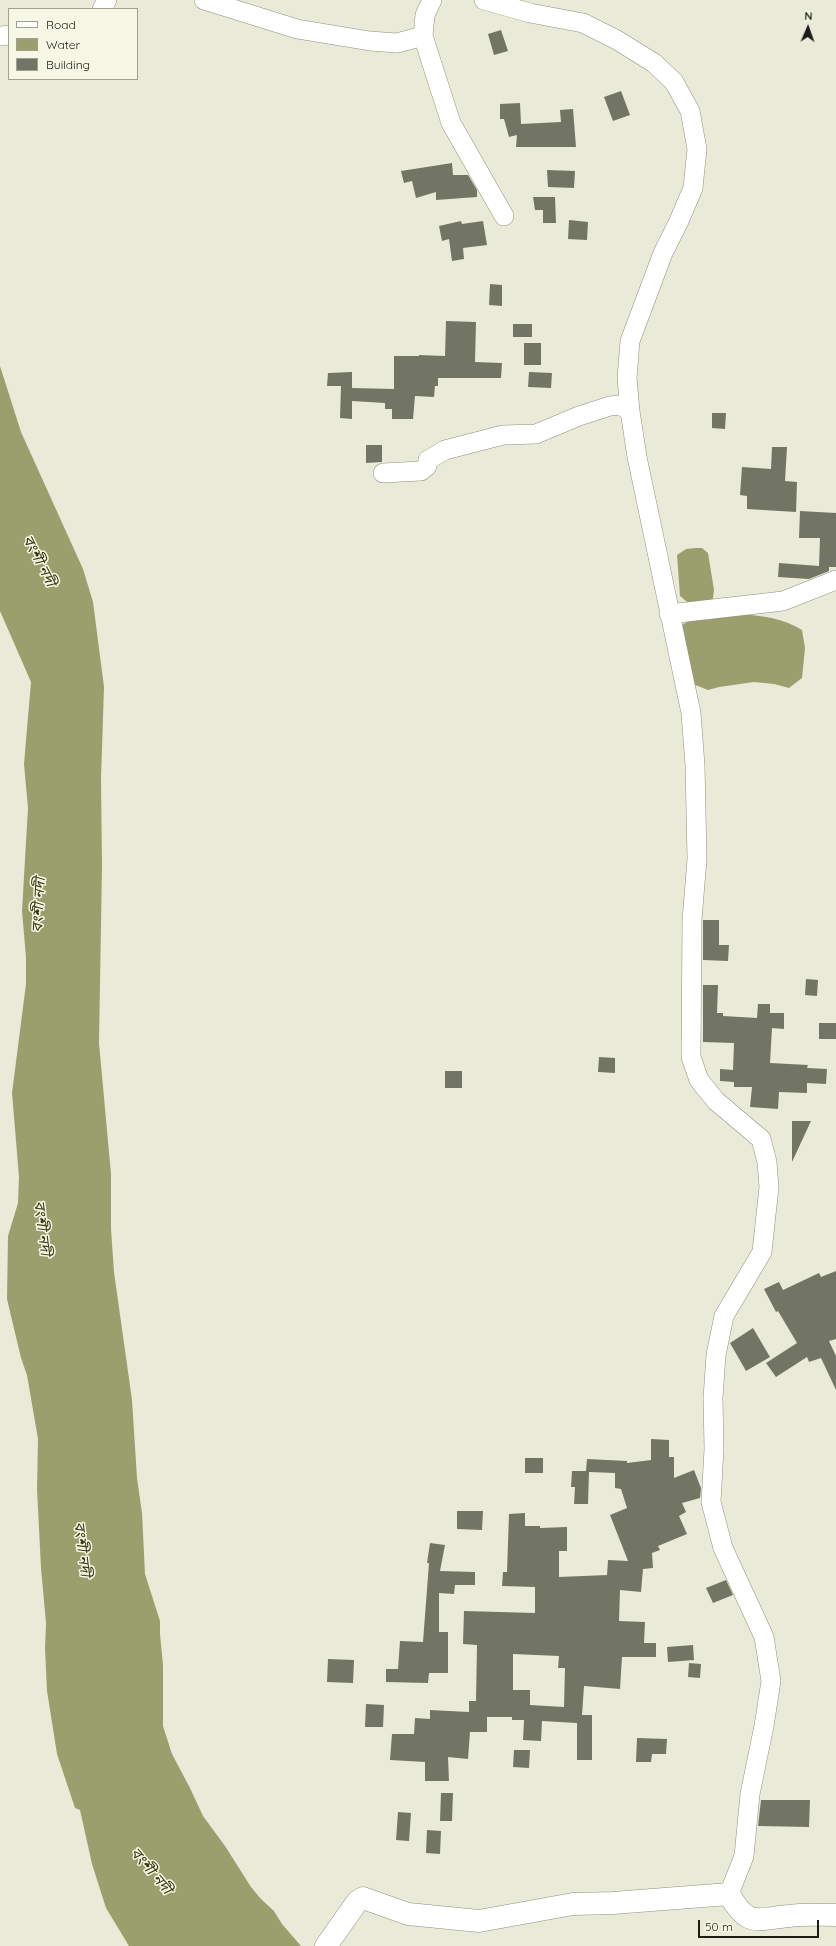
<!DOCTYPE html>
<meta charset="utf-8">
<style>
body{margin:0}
#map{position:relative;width:836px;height:1946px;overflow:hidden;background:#e9ebd8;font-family:Quicksand,sans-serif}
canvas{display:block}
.legend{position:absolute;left:8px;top:8px;width:130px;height:72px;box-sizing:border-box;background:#f6f8e5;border:1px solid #9ea092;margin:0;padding:5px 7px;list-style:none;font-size:12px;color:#1b1c15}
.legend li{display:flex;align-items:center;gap:8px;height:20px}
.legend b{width:20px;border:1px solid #9ea092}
.north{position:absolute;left:788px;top:8px;width:40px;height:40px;-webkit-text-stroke:3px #f6f8e5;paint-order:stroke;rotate:2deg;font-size:11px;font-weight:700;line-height:16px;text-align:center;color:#1b1c15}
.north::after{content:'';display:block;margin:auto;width:14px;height:18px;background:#1b1c15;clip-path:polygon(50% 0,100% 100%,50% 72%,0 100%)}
.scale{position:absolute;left:698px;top:1920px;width:121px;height:18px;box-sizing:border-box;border:2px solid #1b1c15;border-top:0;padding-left:5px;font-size:12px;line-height:14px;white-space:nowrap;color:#1b1c15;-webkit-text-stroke:3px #f6f8e5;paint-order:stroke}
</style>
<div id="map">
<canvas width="836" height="1946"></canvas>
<ul class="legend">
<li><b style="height:5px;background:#fff"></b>Road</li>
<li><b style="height:11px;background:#9b9f6e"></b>Water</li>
<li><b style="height:11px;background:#737564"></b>Building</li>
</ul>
<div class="north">N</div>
<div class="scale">50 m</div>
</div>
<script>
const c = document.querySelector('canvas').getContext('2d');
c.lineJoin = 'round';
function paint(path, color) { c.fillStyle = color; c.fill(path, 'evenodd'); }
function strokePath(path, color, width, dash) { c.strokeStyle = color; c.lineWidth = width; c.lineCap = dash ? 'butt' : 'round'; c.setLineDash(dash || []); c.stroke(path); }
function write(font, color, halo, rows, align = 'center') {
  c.font = font + ' Quicksand,"Noto Sans Bengali",sans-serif'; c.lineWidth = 3; c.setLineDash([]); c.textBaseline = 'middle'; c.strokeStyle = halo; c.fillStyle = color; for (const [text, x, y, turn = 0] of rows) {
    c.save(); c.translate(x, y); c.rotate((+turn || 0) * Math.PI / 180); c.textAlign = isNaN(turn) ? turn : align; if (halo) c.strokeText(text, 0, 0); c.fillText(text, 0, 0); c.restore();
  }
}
const water = new Path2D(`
 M0,366L21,432L83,569L93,602L104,687L101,779L102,865L99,1043L111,1174V1229L114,1272L132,1400L137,1478L142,1513L145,1574L160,1621V1634L163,1665V1726L172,1754L190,1788L203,1816L225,1846L251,1887L261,1899L274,1911L282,1924L301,1946H129L106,1908L92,1864L80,1810L75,1808L57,1754L47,1691L45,1649L46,1623L41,1568L37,1489L38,1439L27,1375L21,1358L7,1299L8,1236L18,1203L19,1177L12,1093L26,984V957L22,911L28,808L24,764L31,682L0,611Z
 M696,548H702L708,553L714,590L713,599L706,604L692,606L680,596L677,555L686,549Z
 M741,614C763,616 783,618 802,630L805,648L802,678L789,688L774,684L754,682L719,687L708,690L693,684L690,662L681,641L683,624L694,619Z`);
const building = new Path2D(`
 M501,30L508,51L494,55L488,34Z
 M621,91L630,115L613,121L604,97Z
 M520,103L521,124L561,122L560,110L573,109L576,147H516L517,135L509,137L504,119H500V104Z
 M452,163L453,175H468L477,190V197L436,200V192L416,198L412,181L404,183L401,171Z
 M547,170L575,171L574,188L548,187Z
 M533,197H555L556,223H543V210H535Z
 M569,220L588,222L587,240L568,239Z
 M461,221L462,224L483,221L487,245L463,248L464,259L452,261L449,239L442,241L439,226Z
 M490,284L502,285V306L489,305Z
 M446,321L476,322L475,362L502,363L501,378H438V386H435L434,397L415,396L413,419H392V409H385V403L352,401V419L340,418L341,386H327L328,373L352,372V388L394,389V356H419V355L445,356Z
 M513,324H532V337H513Z
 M524,343H541V365H524Z
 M529,372L552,373L551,388L528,387Z
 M712,413H726L725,429L712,428Z
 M366,445H382V462L366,463Z
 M772,447H787L785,481L797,482L796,512L747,509V496L740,495L742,467L771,469Z
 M800,511L836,513V567H829V571L809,579L778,577L779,563L819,566L820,538H799Z
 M703,920H719V945H729L728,961L703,960Z
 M806,979L818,980L817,996L805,995Z
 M703,985H718L717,1013H723V1016L757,1018L758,1004H770V1013H784V1029L772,1028L770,1063L808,1065L807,1068L827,1069L826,1084L807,1083V1093L779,1092L778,1109L750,1107L752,1087H734V1082L720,1081V1069L733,1070L734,1043L703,1042Z
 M819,1023H836V1039H819Z
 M599,1057L615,1058V1073L598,1072Z
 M445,1071H462V1088H445Z
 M792,1121H811L792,1162Z
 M836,1271V1339L829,1341L836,1356V1390L821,1358L809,1362L807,1357L776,1377L766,1363L797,1343L778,1311L776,1312L764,1289L779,1282L783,1290L819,1273L821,1277Z
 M753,1328L770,1357L746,1371L730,1343Z
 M651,1439L669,1440V1457H674V1478L694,1470L701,1488L700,1498L682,1503L686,1512L679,1516L687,1534L658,1546L660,1550L652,1553L653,1568L643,1569L641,1592L620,1590L619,1621L645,1622L644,1643H656V1657H622L620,1689L584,1686L582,1715H592V1760H577V1723L542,1721L541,1741L523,1740L524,1720H512V1717H487V1732H470L468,1759L448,1757L449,1781H425V1762L390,1760L392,1734H414L415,1718L430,1719V1710L469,1712V1701H476L477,1645L463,1644L464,1611L535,1613V1587L502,1586L503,1572H507L509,1514L525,1513V1526H540V1528L567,1527V1551H559V1577L607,1575L608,1560L628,1561L610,1515L627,1508L621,1489L615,1488V1473L589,1472L588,1504H574L575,1487H571L572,1471H586L587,1459L627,1461V1463L651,1460ZM513,1654L559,1656L558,1668H565L564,1707L530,1705V1690H513Z
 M525,1458H543V1473H525Z
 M457,1511H483L482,1530L457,1529Z
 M430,1543L445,1545L440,1571L475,1572V1585H455L454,1594L439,1593V1632H448V1673H429L428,1683L386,1682V1669H398L400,1641L423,1642L429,1563H427Z
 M726,1580L733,1595L713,1603L706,1588Z
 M693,1645L694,1660L668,1662L667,1647Z
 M328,1659L354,1660L353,1683L327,1682Z
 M689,1663L701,1664L700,1678L688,1677Z
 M366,1704L384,1705L383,1727H365Z
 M637,1738L667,1739L666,1754H652L651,1762H636Z
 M514,1750H530L529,1768L513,1767Z
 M441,1793H453L452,1821H440Z
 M761,1800H810L809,1827L758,1826Z
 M398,1812L411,1813L409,1841L396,1840Z
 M427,1830L441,1831L440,1854L426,1853Z`);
const minor = new Path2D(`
 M204,0L297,29L370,41L397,43L423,36L425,15L432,0
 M484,0L530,13L583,23L617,40L654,63L674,82L690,111L697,149L693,188L679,221L663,253L630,341L627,378L630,411L637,457L691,713L695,765L697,859L692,920L691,1057L699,1080L716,1101L761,1139L767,1162L769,1187L762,1252L724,1316L716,1355L713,1398L714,1449L711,1502L723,1548L764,1637L771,1681L764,1726L750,1794L744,1856L729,1894
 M102,9L107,0
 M0,36L9,35
 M423,36L451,123L504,216
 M383,473L421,471L427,466L428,460L445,450L503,435L536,434L579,416L610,406L620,405L630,411
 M669,614L783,601L836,580`);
const tertiary = new Path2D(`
 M326,1946L357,1902L363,1898L408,1914L479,1921L573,1904L613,1903L729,1894C748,1928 756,1919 789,1916C804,1914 820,1915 836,1915`);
const waterNames = [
 ["বংশী নদী",39,561,63],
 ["বংশী নদী",39,905,-87],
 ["বংশী নদী",42,1228,83],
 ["বংশী নদী",82,1549,83],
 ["বংশী নদী",151,1871,50]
];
paint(water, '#9b9f6e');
paint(building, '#737564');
strokePath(minor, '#8e907f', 20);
strokePath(tertiary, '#8e907f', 23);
strokePath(minor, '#fff', 19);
strokePath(tertiary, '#fff', 22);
write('italic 15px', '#373a11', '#f6f8e5', waterNames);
</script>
